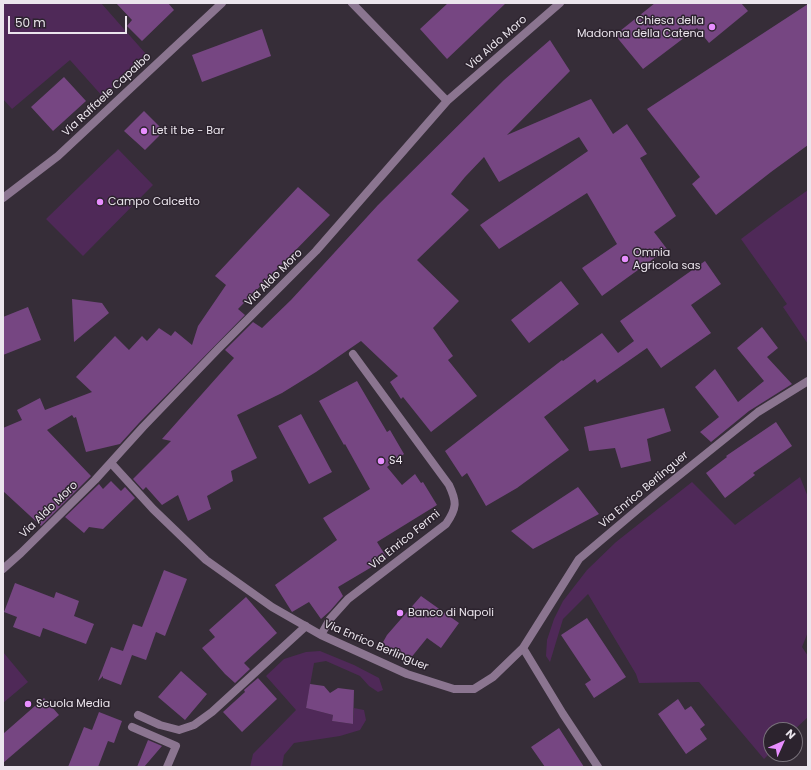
<!DOCTYPE html>
<style>
body{margin:0}
#map{position:relative;width:811px;height:770px;overflow:hidden;background:#362d38;font-family:Poppins,sans-serif}
canvas{display:block}
.frame{position:absolute;inset:0;border:4px solid #ebe5ed;pointer-events:none}
.north{position:absolute;left:763px;top:722px;width:40px;height:40px;box-sizing:border-box;background:#2c232e;border:1px solid #78717a;border-radius:50%;rotate:45deg;font-size:11px;font-weight:700;line-height:16px;text-align:center;color:#ebe5ed}
.north::after{content:'';display:block;margin:auto;width:14px;height:18px;background:#e88eff;clip-path:polygon(50% 0,100% 100%,50% 72%,0 100%)}
.scale{position:absolute;left:8px;top:16px;width:119px;height:18px;box-sizing:border-box;border:2px solid #ebe5ed;border-top:0;padding-left:5px;font-size:12px;line-height:14px;white-space:nowrap;color:#ebe5ed;-webkit-text-stroke:3px #2c232e;paint-order:stroke}
</style>
<div id="map">
<canvas width="811" height="770"></canvas>
<div class="frame"></div>
<div class="north">N</div>
<div class="scale">50 m</div>
</div>
<script>
const c = document.querySelector('canvas').getContext('2d');
c.lineJoin = 'round';
function paint(path, color) { c.fillStyle = color; c.fill(path, 'evenodd'); }
function strokePath(path, color, width, dash) { c.strokeStyle = color; c.lineWidth = width; c.lineCap = dash ? 'butt' : 'round'; c.setLineDash(dash || []); c.stroke(path); }
function write(font, color, halo, rows, align = 'center') {
  c.font = font + ' Poppins,sans-serif'; c.lineWidth = 3; c.setLineDash([]); c.textBaseline = 'middle'; c.strokeStyle = halo; c.fillStyle = color; for (const [text, x, y, turn = 0] of rows) {
    c.save(); c.translate(x, y); c.rotate((+turn || 0) * Math.PI / 180); c.textAlign = isNaN(turn) ? turn : align; if (halo) c.strokeText(text, 0, 0); c.fillText(text, 0, 0); c.restore();
  }
}
const green = new Path2D(`
 M3,3H101L146,54L103,97L70,60L12,109L3,99Z
 M118,149L153,185L83,256L46,219Z
 M808,190V344L783,307L787,304L741,239L781,209Z
 M800,477L808,497V632L802,647L808,656V717L794,730H771V752L764,759L699,682L639,683L636,674L588,594L563,619L550,662L546,656L547,640L554,619L563,601L587,570L616,542L692,482L735,525Z
 M320,651L354,665L379,678L383,690L378,692L369,686L360,676L326,661L314,663L306,708L333,715L332,721L353,724L354,708L364,710L366,720L360,730L340,736L294,743L284,755L282,767H250L253,754L296,710L266,676L284,659L306,652Z
 M3,652L28,682L3,703Z`);
const building = new Path2D(`
 M116,3H168L174,10L142,41L127,26L132,20Z
 M448,3H506L447,59L420,29Z
 M655,3H741L748,11L709,43L697,28L643,69L615,35Z
 M808,4V145L771,172L716,215L692,184L700,177L647,109Z
 M262,29L271,56L202,82L192,55Z
 M550,40L570,71L507,135L591,99L613,134L627,124L647,154L640,158L676,216L654,232L667,249L602,296L582,268L617,244L587,193L499,249L480,225L588,151L579,137L499,182L484,157L465,177L451,194L469,210L417,260L459,301L433,328L453,356L448,360L477,396L431,432L403,397L401,399L390,382L398,376L361,341L316,372L282,393L237,415L257,458L231,471L233,481L207,496L211,509L188,521L178,495L162,505L146,487L143,490L133,479L171,441L162,439L234,358L225,350L253,322L262,328L291,300L378,205L504,80Z
 M64,77L86,101L53,131L31,107Z
 M144,111L164,131L145,150L124,131Z
 M298,187L330,215L238,309L245,315L139,423L120,444L86,452L76,417L74,418L72,415L47,430L91,476L41,526L3,491V428L22,420L17,410L40,398L45,410L92,392L76,377L115,336L129,350L142,336L147,341L159,328L171,336L175,331L192,345L198,326L226,285L215,276Z
 M705,261L721,284L691,305L711,333L661,368L647,348L597,383L595,379L544,417L569,450L517,488L486,506L467,473L462,477L445,451L562,360L563,361L602,333L618,353L634,341L620,321Z
 M561,281L579,304L529,343L511,320Z
 M72,299L102,303L109,313L74,342Z
 M28,307L41,340L3,355V317Z
 M762,327L778,348L767,357L792,384L749,411L711,442L700,432L719,417L695,387L715,369L738,402L764,381L737,348Z
 M357,381L387,432L390,430L404,454L387,467L402,485L415,474L421,483L423,482L437,505L377,542L387,558L338,587L343,596L330,611L321,619L309,602L292,612L275,585L337,540L323,518L370,489L345,444L344,445L319,401Z
 M664,408L671,431L647,439L651,461L621,468L615,448L589,451L584,427Z
 M301,414L332,472L309,484L278,426Z
 M776,422L792,446L753,473L755,475L725,498L706,473L727,457L726,456Z
 M111,481L121,491L125,487L135,498L103,529L89,527L84,533L65,517L99,484L103,489Z
 M578,487L599,514L533,549L511,531Z
 M164,570L187,579L165,636L156,632L146,660L132,655L121,685L103,678V676L98,681L111,647L123,651L133,624L142,627Z
 M15,583L54,598L56,592L79,601L74,616L94,624L86,644L43,628L40,637L13,627L17,617L4,612Z
 M421,596L459,623L441,648L427,638L410,659L382,644L387,635Z
 M246,597L277,633L244,663L250,669L235,683L225,674L202,648L215,637L209,630Z
 M587,618L626,677L594,698L585,684L591,680L561,635Z
 M181,671L207,694L185,720L158,697Z
 M258,678L277,699L242,732L223,712L245,692L244,690Z
 M310,684L324,686L330,693L338,688L354,690L353,724L332,721L333,715L306,708Z
 M44,698L59,715L3,763V734Z
 M678,699L685,710L691,706L705,725L700,729L707,739L686,754L658,714Z
 M99,712L122,721L114,743L108,741L98,767H68L84,727L92,730Z
 M559,728L584,767H545L531,747Z
 M148,740L162,746L144,767H137Z`);
const minor = new Path2D(`
 M352,3L447,101
 M3,198L58,156L222,3
 M111,463L153,509L206,560L272,607L321,635L407,674L454,689H474L493,677L523,648L579,559L656,494L758,412L808,381
 M3,569L21,553L95,480L143,427L219,348L316,251L447,101L560,3
 M321,635L330,619L348,599L446,524C457,508 457,502 449,485L353,354
 M523,648L563,714L598,767
 M138,715L160,725L179,730L194,725L212,712L306,626
 M132,727L176,746L167,767`);
const markers = [
 [712,27,4,"#e88eff"],
 [144,131,4,"#e88eff"],
 [100,202,4,"#e88eff"],
 [625,259,4,"#e88eff"],
 [381,461,4,"#e88eff"],
 [400,613,4,"#e88eff"],
 [28,704,4,"#e88eff"]
];
const poiNames = [
 ["Chiesa della",704,21,"right"],
 ["Madonna della Catena",704,34,"right"],
 ["Let it be - Bar",152,131],
 ["Campo Calcetto",108,202],
 ["Omnia",633,253],
 ["Agricola sas",633,266],
 ["S4",389,461],
 ["Banco di Napoli",408,613],
 ["Scuola Media",36,704]
];
const streetNames = [
 ["Via Aldo Moro",497,43,-41],
 ["Via Raffaele Capalbo",107,95,-43],
 ["Via Aldo Moro",274,278,-45],
 ["Via Enrico Berlinguer",644,490,-40],
 ["Via Aldo Moro",49,510,-44],
 ["Via Enrico Fermi",405,540,-39],
 ["Via Enrico Berlinguer",376,646,23]
];
paint(green, '#4f2958');
paint(building, '#764682');
strokePath(minor, '#8b7590', 8);
for (const [x, y, r, color] of markers) { const dot = new Path2D(); dot.arc(x, y, r, 0, 2 * Math.PI); c.fillStyle = color; c.fill(dot); strokePath(dot, '#2c232e', 1.5); }
write('11px', '#ebe5ed', '#2c232e', poiNames, 'left');
write('11px', '#ebe5ed', '#2c232e', streetNames);
</script>
